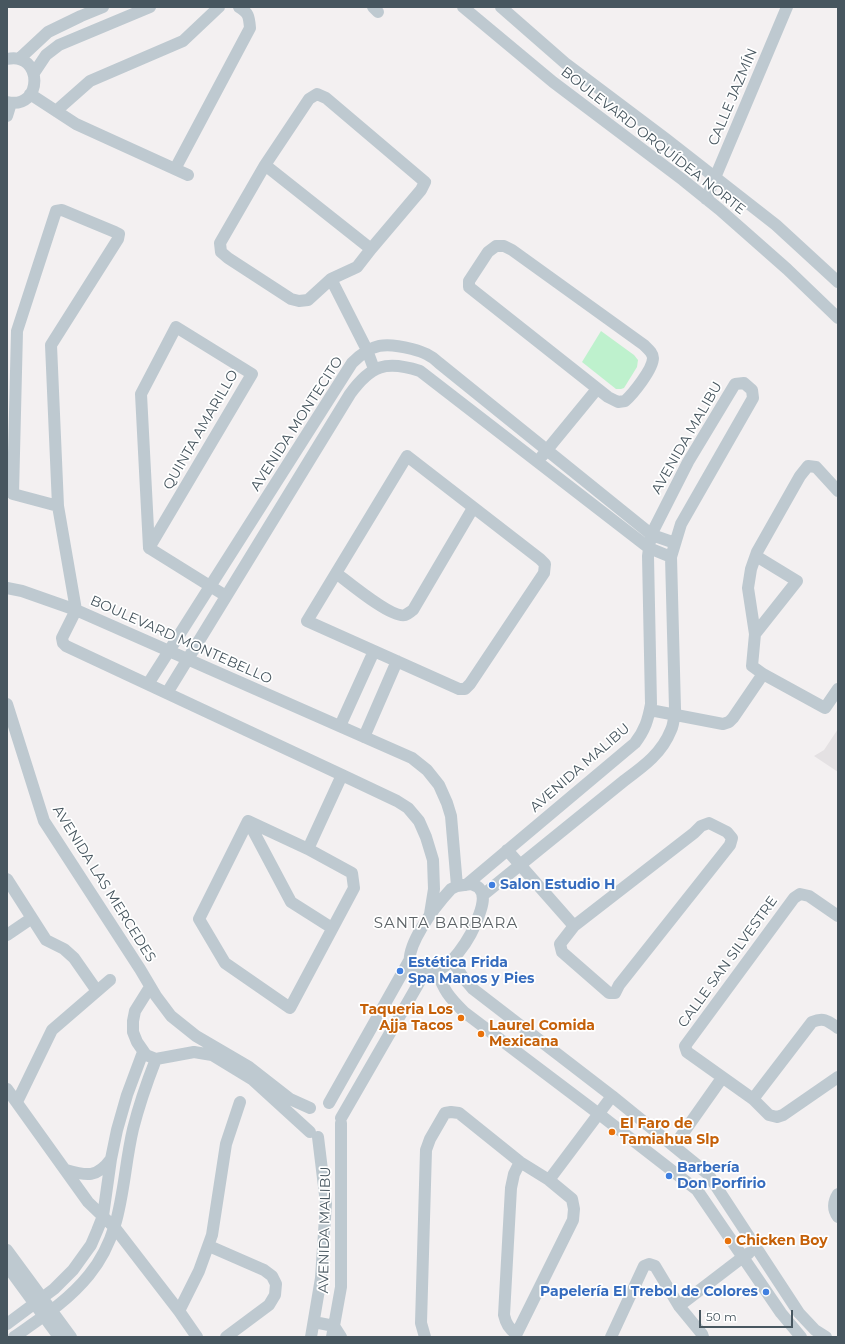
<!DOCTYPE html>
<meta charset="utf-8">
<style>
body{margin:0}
#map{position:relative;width:845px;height:1344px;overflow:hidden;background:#f3f0f1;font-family:Montserrat,sans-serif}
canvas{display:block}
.frame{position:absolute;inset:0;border:8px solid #47565f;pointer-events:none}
.scale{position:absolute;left:699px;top:1310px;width:94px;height:18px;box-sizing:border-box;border:2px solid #47565f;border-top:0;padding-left:5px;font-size:12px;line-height:14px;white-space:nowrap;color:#47565f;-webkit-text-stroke:3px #fff;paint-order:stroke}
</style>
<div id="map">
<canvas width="845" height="1344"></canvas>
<div class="frame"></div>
<div class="scale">50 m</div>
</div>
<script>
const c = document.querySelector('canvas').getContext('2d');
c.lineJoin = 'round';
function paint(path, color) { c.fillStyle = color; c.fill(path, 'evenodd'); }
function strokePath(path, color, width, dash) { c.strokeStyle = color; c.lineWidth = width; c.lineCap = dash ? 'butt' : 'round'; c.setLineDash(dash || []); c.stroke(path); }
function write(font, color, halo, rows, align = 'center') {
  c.font = font + ' Montserrat,sans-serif'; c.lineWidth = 3.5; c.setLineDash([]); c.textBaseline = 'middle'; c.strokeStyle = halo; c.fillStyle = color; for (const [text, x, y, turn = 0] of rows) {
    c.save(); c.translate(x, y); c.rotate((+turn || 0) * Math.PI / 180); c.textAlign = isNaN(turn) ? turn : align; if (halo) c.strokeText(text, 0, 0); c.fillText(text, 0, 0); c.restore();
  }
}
const education = new Path2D(`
 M838,729V772L814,756L824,750Z`);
const green = new Path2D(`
 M601,331L634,355L638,360L637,367L624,388L621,389H616L582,362Z`);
const minor = new Path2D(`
 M373,7L378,12
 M463,7L553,82L683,180L719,209L787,269L838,318
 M501,7L565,63L666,139L776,225L838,282
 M7,59C43,51 44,110 7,102
 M19,59L48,32L81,16L103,7
 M34,73L46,55L59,45L150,7
 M30,94L76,124L188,175
 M317,94L326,98L425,182L421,190L371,249L357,267L331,279L308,300L299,301L291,299L228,258L221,252L220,243L265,165L309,99Z
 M56,111L90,81L183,41L219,7
 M7,116L11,103
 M265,165L371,249
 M175,169L250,28C249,17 249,13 239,7
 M706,199L787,7
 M496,246H504L512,250L644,345C648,349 653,353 653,358C653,369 633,394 625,401L618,402L608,397L469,287V281L488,252Z
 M331,279L367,350L374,369
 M176,327L252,374L149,548L141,394Z
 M407,456L540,559L545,564L544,573L470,684L465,689H459L307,621Z
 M542,456L597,389
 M838,491L816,467L808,466L800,476L757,552L751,569L748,588L755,634L752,666L763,674L825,708L838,689
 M58,506L13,494L17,331L56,211L62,210L115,232L119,234L118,239L51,345L58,506L76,610
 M149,548L226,596
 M336,573C348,582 392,619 405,615C408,614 411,611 413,610L473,508
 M7,588L22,591L76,610L412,758L427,770L439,785L447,803L451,816L457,886
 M76,610L62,638L63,643L66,646L342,775L397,801L408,808L419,821L426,837L433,860L434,889L430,914
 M755,634L797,581L756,556
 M148,684L352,363C372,343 385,342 412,349C423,352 431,355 439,363L652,535L675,543
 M167,693L350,394C371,365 386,360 420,371L649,548L671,557
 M7,704L44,821L140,969L156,996L171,1016L196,1036L249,1067L290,1099L310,1108
 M650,710L723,724L729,722L733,718L763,674
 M340,726L374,651
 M364,737L397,661
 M248,821L308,849L352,873L354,888L290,1008L225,963L199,919Z
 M248,821L291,902L332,928
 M709,823L727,832L732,838L730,845L619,985L615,993H609L562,952L560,944L574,926L694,833L701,826Z
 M308,849L342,775
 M507,850L574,926
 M7,879L46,940L64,949L74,958L97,991
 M471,884C474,885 478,887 479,888C486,895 482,907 479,915C472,936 450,974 424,974C420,974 416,974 413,971C398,952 438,903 451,889L457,886Z
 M466,885L635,743C645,730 648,720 651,704L648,556L650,541L653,531L688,462L735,384L744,383L752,390L753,398L681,524L671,557L675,709C674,716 674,724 671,730C662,753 644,766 625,780L483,895
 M838,916L809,896L800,894L794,898L685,1046L687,1052L753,1099L769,1115L777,1117L783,1115L838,1077
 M7,935L32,918
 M452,960L462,976L473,989L612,1096L708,1174L799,1313L815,1330L826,1337
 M437,971C444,991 449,997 464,1012L599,1114L697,1190L781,1313L801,1337
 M150,987L135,1011L133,1021V1032L137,1042L146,1055L156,1059L194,1052L212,1055L253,1080L310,1132
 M7,1089L88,1202L115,1228L179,1311L197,1337
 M753,1099L812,1022C824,1017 828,1021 838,1028
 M17,1102L52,1030L110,980
 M329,1103L409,961
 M341,1118L424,974
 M674,1146L722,1078
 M66,1170C87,1176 97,1178 111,1159
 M549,1180L612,1096
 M838,1194C833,1202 833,1210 838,1217
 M209,1246L264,1270L272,1276L276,1284L275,1295L269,1305L226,1337
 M7,1250L71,1337
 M7,1266L59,1337
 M679,1306L743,1257L749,1253
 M179,1311L199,1271L212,1235L226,1144L240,1102
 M314,1322L334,1326L341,1337
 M7,1324L54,1289L73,1270L91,1245L97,1231L103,1216L111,1159L117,1130L127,1095L143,1052
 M516,1334C509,1328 506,1324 504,1315L511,1188L514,1174L520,1162
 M14,1337C41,1318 68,1301 89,1275C125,1231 121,1180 133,1129C139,1105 147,1082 156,1059
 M311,1337L321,1278L326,1203L318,1137
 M332,1337L341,1287V1123
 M425,1337L421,1323L426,1150L430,1139L445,1113L451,1112L459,1113L520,1162L549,1180L572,1199L574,1209L573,1220L515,1337
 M611,1337L644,1266L649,1264L655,1266L679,1306L702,1334L703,1337`);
const markers = [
 [492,885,4,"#3f7fe0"],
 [400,971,4,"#3f7fe0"],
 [461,1018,4,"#e8710a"],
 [481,1034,4,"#e8710a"],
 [612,1132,4,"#e8710a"],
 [669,1176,4,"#3f7fe0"],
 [728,1241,4,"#e8710a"],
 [766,1292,4,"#3f7fe0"]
];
const streetNames = [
 ["CALLE JAZMÍN",733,97,-67],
 ["BOULEVARD ORQUÍDEA NORTE",653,141,38],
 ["AVENIDA MONTECITO",297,424,-57],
 ["QUINTA AMARILLO",201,430,-60],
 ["AVENIDA MALIBU",687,438,-60],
 ["BOULEVARD MONTEBELLO",181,640,24],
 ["AVENIDA MALIBU",580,768,-41],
 ["AVENIDA LAS MERCEDES",104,884,58],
 ["CALLE SAN SILVESTRE",728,962,-54],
 ["AVENIDA MALIBU",325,1230,-89]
];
const shopNames = [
 ["Salon Estudio H",500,885],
 ["Estética Frida",408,963],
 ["Spa Manos y Pies",408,979],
 ["Barbería",677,1168],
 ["Don Porfirio",677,1184],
 ["Papelería El Trebol de Colores",758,1292,"right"]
];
const foodNames = [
 ["Taqueria Los",453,1010,"right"],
 ["Ajja Tacos",453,1026,"right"],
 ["Laurel Comida",489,1026],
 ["Mexicana",489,1042],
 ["El Faro de",620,1124],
 ["Tamiahua Slp",620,1140],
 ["Chicken Boy",736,1241]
];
const neighbourhoodNames = [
 ["SANTA BARBARA",446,924]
];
paint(education, '#e4e1e3');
paint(green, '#bef1cd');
strokePath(minor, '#bec9d0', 12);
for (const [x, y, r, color] of markers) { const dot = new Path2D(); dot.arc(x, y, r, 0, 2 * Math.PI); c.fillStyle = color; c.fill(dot); strokePath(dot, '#fff', 1.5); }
write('14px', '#47565f', '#fff', streetNames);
write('bold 14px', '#366cbe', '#fff', shopNames, 'left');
write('bold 14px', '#c56008', '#fff', foodNames, 'left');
c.letterSpacing = '1px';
write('15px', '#5c6266', '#fff', neighbourhoodNames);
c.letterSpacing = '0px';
</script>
